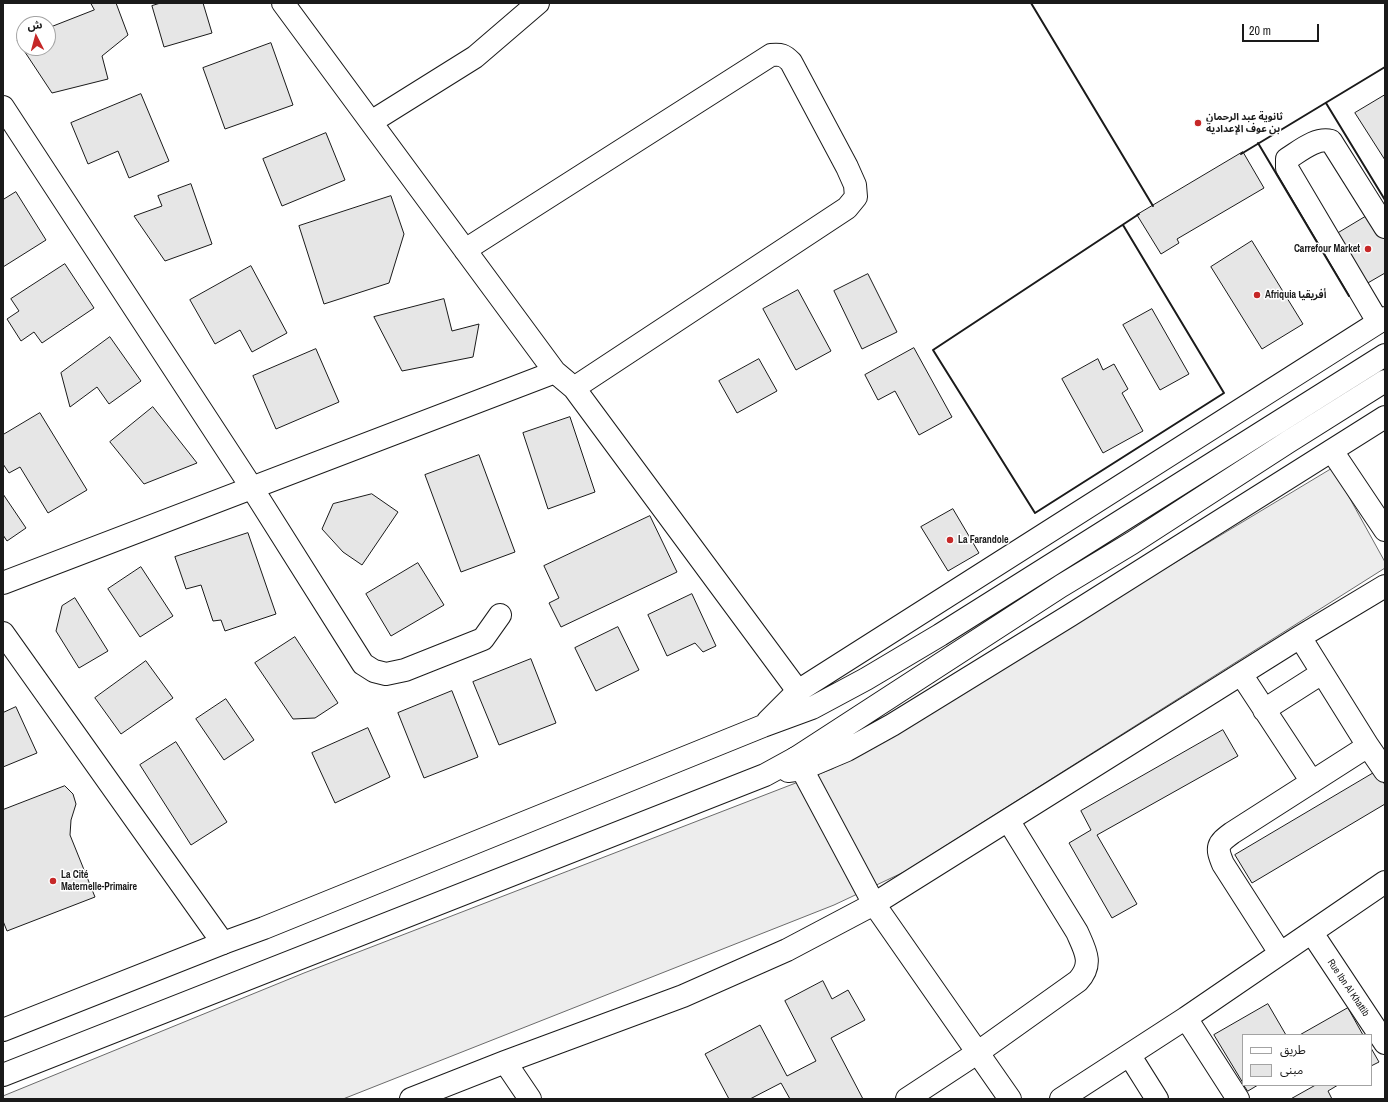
<!DOCTYPE html>
<meta charset="utf-8">
<style>
body{margin:0}
#map{position:relative;width:1388px;height:1102px;overflow:hidden;background:#fff;font-family:"Archivo Narrow","Noto Sans Arabic",sans-serif}
canvas{display:block}
.frame{position:absolute;inset:0;border:4px solid #1a1a1a;pointer-events:none}
.legend{position:absolute;left:1242px;top:1034px;width:130px;height:52px;box-sizing:border-box;background:#fff;border:1px solid #a3a3a3;margin:0;padding:5px 7px;list-style:none;font-size:12px;color:#1a1a1a}
.legend li{display:flex;align-items:center;gap:8px;height:20px}
.legend b{width:20px;border:1px solid #a3a3a3}
.north{position:absolute;left:16px;top:16px;width:40px;height:40px;box-sizing:border-box;background:#fff;border:1px solid #a3a3a3;border-radius:50%;rotate:354deg;font-size:11px;font-weight:700;line-height:16px;text-align:center;color:#1a1a1a}
.north::after{content:'';display:block;margin:auto;width:14px;height:18px;background:#c62828;clip-path:polygon(50% 0,100% 100%,50% 72%,0 100%)}
.scale{position:absolute;left:1242px;top:24px;width:77px;height:18px;box-sizing:border-box;border:2px solid #1a1a1a;border-top:0;padding-left:5px;font-size:12px;line-height:14px;white-space:nowrap;color:#1a1a1a;-webkit-text-stroke:3px #fff;paint-order:stroke}
</style>
<div id="map">
<canvas width="1388" height="1102"></canvas>
<div class="frame"></div>
<ul class="legend">
<li><b style="height:5px;background:#fff"></b>طريق</li>
<li><b style="height:11px;background:#e6e6e6"></b>مبنى</li>
</ul>
<div class="north">ش</div>
<div class="scale">20 m</div>
</div>
<script>
const c = document.querySelector('canvas').getContext('2d');
c.lineJoin = 'round';
function paint(path, color) { c.fillStyle = color; c.fill(path, 'evenodd'); }
function strokePath(path, color, width, dash) { c.strokeStyle = color; c.lineWidth = width; c.lineCap = dash ? 'butt' : 'round'; c.setLineDash(dash || []); c.stroke(path); }
function write(font, color, halo, rows, align = 'center') {
  c.font = font + ' "Archivo Narrow","Noto Sans Arabic",sans-serif'; c.lineWidth = 3; c.setLineDash([]); c.textBaseline = 'middle'; c.strokeStyle = halo; c.fillStyle = color; for (const [text, x, y, turn = 0] of rows) {
    c.save(); c.translate(x, y); c.rotate((+turn || 0) * Math.PI / 180); c.textAlign = isNaN(turn) ? turn : align; if (halo) c.strokeText(text, 0, 0); c.fillText(text, 0, 0); c.restore();
  }
}
const built = new Path2D(`
 M1333,468L1385,562V568L904,872L834,905L343,1099H3V1096L304,973L832,769Z`);
const building = new Path2D(`
 M91,3H116L128,35L102,56L108,79L52,93L17,40L24,37V48H48V28L94,10Z
 M161,3H203L212,33L164,47L152,6Z
 M271,43L293,105L225,129L203,68Z
 M141,94L169,161L129,178L118,151L88,164L71,123Z
 M1385,95V160L1355,113Z
 M326,133L345,180L282,206L263,159Z
 M1243,152L1264,188L1177,239L1179,243L1161,254L1137,215Z
 M191,184L212,244L165,261L134,216L162,206L158,196Z
 M16,192L46,240L3,267V200Z
 M391,196L404,234L389,283L324,304L299,226Z
 M1370,214L1385,239V273L1366,284L1335,235Z
 M1252,241L1303,324L1262,349L1211,267Z
 M65,264L94,308L42,343L34,332L21,341L7,319L19,311L11,299Z
 M251,266L287,333L252,352L240,330L215,344L190,300Z
 M868,274L897,332L862,349L834,291Z
 M798,290L831,351L796,370L763,309Z
 M444,299L452,331L479,324L473,357L402,371L374,317Z
 M1152,309L1189,374L1160,390L1123,325Z
 M110,337L141,381L109,404L97,387L70,407L61,373Z
 M914,348L952,417L919,435L895,391L878,400L865,375Z
 M316,349L339,402L276,429L253,376Z
 M759,359L777,391L737,413L719,381Z
 M1098,359L1103,370L1114,364L1128,389L1122,393L1143,431L1103,453L1062,379Z
 M153,407L197,463L144,484L110,442Z
 M40,413L87,490L48,513L20,467L9,473L3,464V435Z
 M570,417L595,492L548,509L523,433Z
 M479,455L515,552L461,572L425,475Z
 M3,494L26,528L7,541L3,535Z
 M372,494L398,512L362,565L343,552L322,529L333,504Z
 M953,509L979,553L948,571L921,527Z
 M650,516L677,572L561,627L549,603L559,598L544,566Z
 M248,533L276,614L225,631L221,620L213,621L201,585L186,589L175,557Z
 M418,563L444,605L391,636L366,594Z
 M141,567L173,616L140,637L108,589Z
 M692,594L716,646L703,652L695,643L667,656L648,615Z
 M75,598L108,651L79,668L56,631L62,606Z
 M618,627L639,670L596,691L575,648Z
 M295,637L338,703L315,718L293,719L255,663Z
 M531,659L556,723L499,745L473,682Z
 M146,661L173,698L121,734L95,698Z
 M452,691L478,757L424,778L398,713Z
 M226,699L254,740L224,760L196,719Z
 M16,707L37,753L3,767V713Z
 M368,728L390,777L335,803L312,753Z
 M1223,730L1238,756L1097,835L1137,904L1112,918L1069,843L1091,830L1081,811Z
 M176,742L227,822L191,845L140,765Z
 M1377,771L1385,785V804L1252,883L1235,855Z
 M65,786L73,794L76,804L71,820L70,835L95,897L7,931L3,921V810Z
 M823,981L832,999L848,990L865,1020L831,1038L863,1099H790L781,1083L750,1099H729L705,1054L760,1025L787,1076L816,1061L785,1001Z
 M1268,1004L1286,1035H1243V1083L1214,1035Z
 M1348,1008L1363,1035H1300Z
 M1371,1048L1379,1062L1371,1066Z
 M1244,1085H1258L1248,1091Z
 M1316,1085H1338L1328,1091L1332,1099H1291Z`);
const minor = new Path2D(`
 M283,3L555,372L574,388L798,691
 M3,107L252,488L363,664L374,671L386,674L405,670L483,639L500,615
 M371,122L475,57L538,3
 M465,250L771,55C781,54 784,55 791,62L847,167L855,185L856,197L847,208L574,388
 M1378,322L1287,168V159C1300,151 1316,137 1331,141L1385,227
 M1332,451L1385,530
 M3,583L555,372
 M3,633L223,943
 M1300,637L1368,746L1385,771
 M1241,674L1312,782
 M1264,710L1322,673
 M796,758L874,904L1010,1099
 M1312,933L1385,1043
 M1280,953L1223,864C1216,847 1217,844 1232,833L1368,746
 M1186,1018L1238,1099
 M1130,1056L1157,1099
 M505,1062L530,1099
 M411,1099L505,1062L683,996L787,950L874,904L1300,637L1385,586
 M907,1099L977,1053L1078,981C1094,964 1085,950 1077,932L1008,820
 M1061,1099L1186,1018L1385,882`);
const major = new Path2D(`
 M768,721L798,691L1385,318
 M788,771L802,769L847,750L892,725L1069,616L1385,417
 M3,1030L223,943L264,928L763,726L812,708L866,679L940,635L1385,355
 M3,1075L765,775L796,758L1061,586L1132,543L1288,442L1385,381`);
const wall = new Path2D(`
 M1031,3L1153,206
 M1326,103L1385,200
 M1258,143L1349,296
 M1241,154L1385,67
 M1123,225L1224,393L1035,513L933,350L1139,214`);
const markers = [
 [1198,123,4,"#c62828"],
 [1368,249,4,"#c62828"],
 [1257,295,4,"#c62828"],
 [950,540,4,"#c62828"],
 [53,881,4,"#c62828"]
];
const poiNames = [
 ["ثانوية عبد الرحمان",1206,117],
 ["بن عوف الإعدادية",1206,129],
 ["Carrefour Market",1360,249,"right"],
 ["Afriquia أفريقيا",1265,295],
 ["La Farandole",958,540],
 ["La Cité",61,875],
 ["Maternelle-Primaire",61,887]
];
const streetNames = [
 ["Rue Ibn Al Khattib",1348,988,56]
];
paint(built, '#ededed');
strokePath(built, '#6a6a6a', 1);
paint(building, '#e6e6e6');
strokePath(building, '#1a1a1a', 1);
strokePath(minor, '#1a1a1a', 24);
strokePath(major, '#1a1a1a', 24);
strokePath(minor, '#fff', 22);
strokePath(major, '#fff', 22);
strokePath(wall, '#1a1a1a', 2);
for (const [x, y, r, color] of markers) { const dot = new Path2D(); dot.arc(x, y, r, 0, 2 * Math.PI); c.fillStyle = color; c.fill(dot); strokePath(dot, '#fff', 1.5); }
write('bold 10px', '#1a1a1a', '#fff', poiNames, 'left');
write('10px', '#1a1a1a', '#fff', streetNames);
</script>
